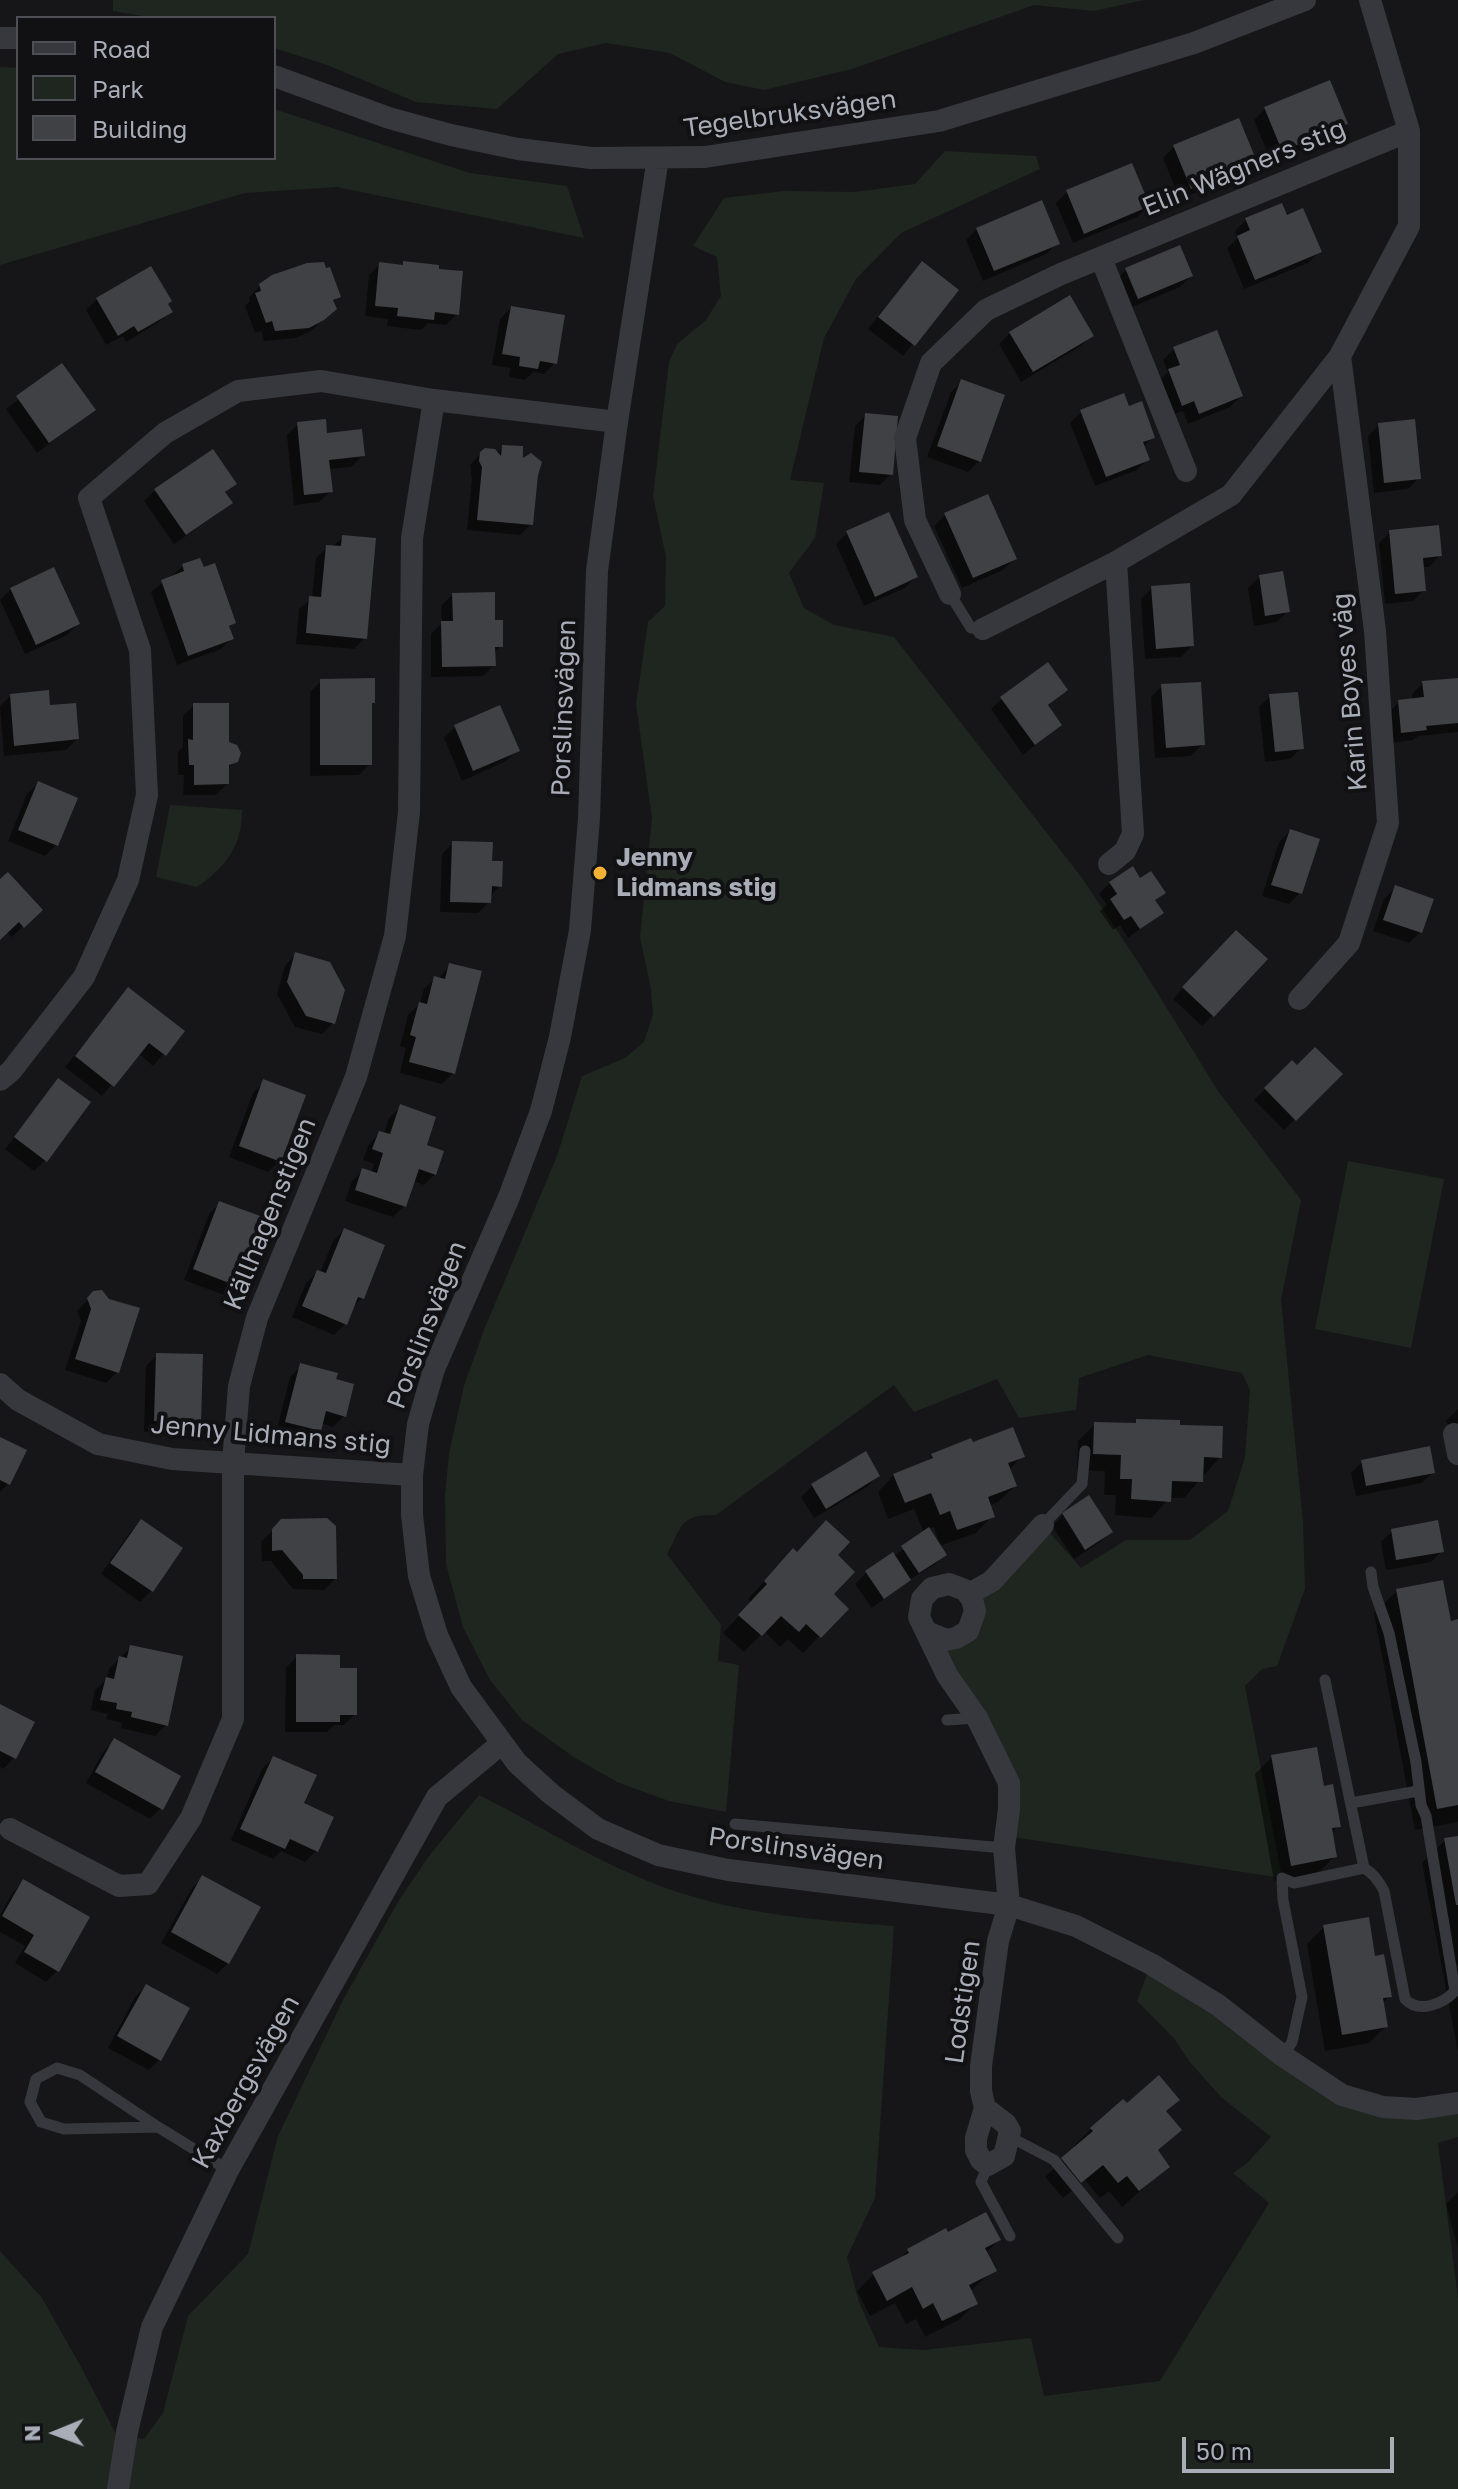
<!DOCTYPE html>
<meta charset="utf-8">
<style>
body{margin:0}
#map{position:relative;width:1458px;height:2489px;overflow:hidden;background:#161618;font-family:"Golos Text",sans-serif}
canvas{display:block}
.legend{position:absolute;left:16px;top:16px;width:260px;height:144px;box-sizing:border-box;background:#111113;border:2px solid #4d4f55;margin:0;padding:10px 14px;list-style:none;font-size:24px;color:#a8adb8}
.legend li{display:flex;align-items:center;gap:16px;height:40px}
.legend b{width:40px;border:2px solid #4d4f55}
.north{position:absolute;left:16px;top:2393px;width:80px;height:80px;-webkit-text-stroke:6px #111113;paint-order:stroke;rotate:269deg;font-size:22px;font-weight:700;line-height:32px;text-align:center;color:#a8adb8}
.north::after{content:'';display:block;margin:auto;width:28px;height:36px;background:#a8adb8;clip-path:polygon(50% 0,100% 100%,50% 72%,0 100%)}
.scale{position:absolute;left:1182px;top:2437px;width:212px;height:36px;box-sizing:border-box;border:4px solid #a8adb8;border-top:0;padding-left:10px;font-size:24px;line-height:28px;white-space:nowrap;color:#a8adb8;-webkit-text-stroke:6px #111113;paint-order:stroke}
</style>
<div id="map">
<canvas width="1458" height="2489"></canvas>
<ul class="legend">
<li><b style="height:10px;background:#37383d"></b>Road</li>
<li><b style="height:22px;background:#1e261f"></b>Park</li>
<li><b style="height:22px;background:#404145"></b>Building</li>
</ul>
<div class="north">N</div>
<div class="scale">50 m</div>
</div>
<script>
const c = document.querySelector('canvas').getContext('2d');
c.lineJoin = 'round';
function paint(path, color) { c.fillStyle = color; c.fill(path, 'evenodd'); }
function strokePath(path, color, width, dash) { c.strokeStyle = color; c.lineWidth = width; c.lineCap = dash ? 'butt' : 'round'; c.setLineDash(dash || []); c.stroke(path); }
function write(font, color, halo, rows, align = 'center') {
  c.font = font + ' "Golos Text",sans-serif'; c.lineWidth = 8; c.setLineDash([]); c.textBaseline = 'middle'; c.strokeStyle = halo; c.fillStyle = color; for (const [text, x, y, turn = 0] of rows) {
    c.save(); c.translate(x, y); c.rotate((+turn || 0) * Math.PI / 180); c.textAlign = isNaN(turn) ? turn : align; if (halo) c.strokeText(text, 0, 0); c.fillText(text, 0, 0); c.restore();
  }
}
const green = new Path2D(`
 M113,0H1144L1094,11L1034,5L852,69L764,90L725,82L670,53L606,43L558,54L497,109L416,102L327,65L274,48V18H154L113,11Z
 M0,67L18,68V158H274V109L470,173L567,186L584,238L337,187L245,193L0,265Z
 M945,151L1036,156L1040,169L901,233L856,279L824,338L790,480L824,483L815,538L789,573L804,608L834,625L894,637L1082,878L1142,968L1218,1091L1301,1200L1281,1300L1303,1522L1305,1589L1277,1666L1262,1669L1245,1686L1282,1878L1006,1836L1009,1809L929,1633L951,1640L974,1604L1043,1525L1081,1568L1126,1540H1190L1228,1511L1245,1457L1250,1390L1242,1373L1148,1355L1079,1378L1076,1410L1019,1418L997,1379L914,1412L894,1385L716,1515C680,1514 682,1526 667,1554L721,1625L718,1661L739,1665L726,1812L669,1801L617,1782L575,1758L522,1720L490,1680L463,1627L446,1564L445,1496L449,1453L464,1386L484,1330L557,1156L582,1076L625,1058L644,1042L653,1015L651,989L640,937L652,818L636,704L648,622L665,606L666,557L653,496L669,362L677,344L706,320L721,296L717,257L693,246L724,198L784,191L855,192L915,184Z
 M170,805L242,810C242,846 226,867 197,887L156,877Z
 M1348,1161L1444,1179L1411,1348L1315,1329Z
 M479,1795C535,1823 590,1858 648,1881C725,1913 812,1920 894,1926L875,2198L847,2257L859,2302L879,2347L924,2350L1031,2338L1044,2396L1160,2381L1269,2203L1233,2173L1247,2163L1271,2137L1221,2097L1189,2061L1173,2037L1137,2001L1151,1964L1342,2095L1458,2103V2137L1438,2143L1458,2298V2489H0V2251L42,2298L80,2365L117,2436L144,2439L163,2413L188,2316L248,2254L278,2136L343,2000L399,1900L429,1856Z`);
const shadow = new Path2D(`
 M1265,109L1346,123L1335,134L1271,161L1254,120Z
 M1174,147L1255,161L1244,172L1180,199L1163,158Z
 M1067,192L1148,206L1137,217L1073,243L1056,203Z
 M1286,218L1319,252L1308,263L1244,289L1227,248L1238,238L1235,231L1246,220Z
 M977,229L1057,243L1046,254L983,281L966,240Z
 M404,263L457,314L446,325L428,323L421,330L387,326L388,319L365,316L369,275L380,264L401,267Z
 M1126,270L1191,276L1180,287L1127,309L1115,281Z
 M912,274L956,290L903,356L868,329Z
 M260,286L338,297L332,303L334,308L311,331L296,338L264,341L261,331L255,333L245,306L250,301L249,297Z
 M97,299L166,304L170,312L159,322L126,342L123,336L106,345L86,310Z
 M511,308L555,363L544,374L533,372L525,380L509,377L510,368L492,365L500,319Z
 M1010,333L1092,335L1081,346L1021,382L999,344Z
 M1174,349L1241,396L1230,407L1188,424L1183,411L1171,415L1158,382L1168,372L1163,360Z
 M62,366L93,410L37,453L6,409Z
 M962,381L1003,396L979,461L968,472L927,457L951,392Z
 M1128,409L1153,437L1143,447L1148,459L1137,470L1095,486L1070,423L1081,412Z
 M866,415L891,474L880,485L849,482L855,426Z
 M298,424L362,456L351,467L328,469L331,491L319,502L294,505L287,435Z
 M1379,425L1419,478L1408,489L1374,493L1368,436Z
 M503,447L536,475L531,524L520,535L467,530L472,479L470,465L481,453L496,454Z
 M234,483L224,494L230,502L219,513L174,544L144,501L155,490Z
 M945,515L1014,559L1003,570L962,588L934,526Z
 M1390,532L1440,555L1429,567H1422L1424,590L1413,601L1385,604L1379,543Z
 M847,533L916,577L905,588L864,606L836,544Z
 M343,537L365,638L354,649L296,644L299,609L312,598L316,558L327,547H332Z
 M183,566L234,623L228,628L232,638L221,649L177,665L151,592Z
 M1260,577L1288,611L1277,622L1254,626L1248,588Z
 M1152,588L1192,646L1181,657L1145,659L1141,599Z
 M11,589L78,624L67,635L25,654L0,600Z
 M452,595L493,622L501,646L494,653V665L483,676L431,677V634L442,623L441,606Z
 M1458,680V732L1418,736L1413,740L1391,743L1388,713L1399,702L1412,700V694L1423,683Z
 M321,681L370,705V764L359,775L310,776V692Z
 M1162,686L1202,745L1191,756L1155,758L1151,697Z
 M1066,690L1047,707L1060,725L1023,755L991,709L1002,699Z
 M11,695L48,707L77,739L66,750L4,756L0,706Z
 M1270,696L1301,748L1290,759L1265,762L1259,707Z
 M194,705L227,743L236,760L227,769V784L216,795H183L184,775H178V752L183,747V716Z
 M499,708L518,750L506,761L462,781L444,738L455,727Z
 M38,783L56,845L45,856L8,841L27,794Z
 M1290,831L1300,893L1289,904L1262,896L1279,842Z
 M453,843L490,863L500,886L490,896L489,902L478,913L440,912L442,854Z
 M1140,881L1163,892L1154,902L1161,913L1128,938L1120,925L1113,930L1100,911L1107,905L1099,894L1110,883Z
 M0,882L40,910L12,937L7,932L0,938Z
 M1395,888L1420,932L1409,943L1373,931L1384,899Z
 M1225,943L1213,1015L1202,1026L1173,999Z
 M296,954L333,1023L322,1034L295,1027L277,994L285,966Z
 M450,965L453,1073L442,1084L400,1073L406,1048L400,1046L408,1015L420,1003L424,989L435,978L438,979Z
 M129,989L182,1032L153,1066L138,1053L102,1096L65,1067Z
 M1292,1063L1297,1068L1340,1074L1284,1130L1254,1100Z
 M59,1080L45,1160L34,1171L5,1149Z
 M264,1082L280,1161L268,1172L229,1157L253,1093Z
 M400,1107L424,1146L435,1174L424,1185L413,1181L404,1206L393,1217L345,1201L352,1181L363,1170L371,1173L374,1164L363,1160L369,1144L380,1133L384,1134L389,1118Z
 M220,1203L235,1284L224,1295L184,1280L209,1214Z
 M344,1230L383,1246L362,1298L351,1310L345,1324L334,1335L292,1317L306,1283L317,1272L320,1273L333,1241Z
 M94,1293L117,1372L106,1383L65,1370L81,1321L77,1311Z
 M157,1355L200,1422L188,1433L144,1432L146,1366Z
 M301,1366L333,1380L344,1416L333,1427L321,1423L319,1430L308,1441L276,1433L290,1377Z
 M1458,1409V1443L1446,1421Z
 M1137,1421L1178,1427L1220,1457L1184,1498H1169L1152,1518L1115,1515L1116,1495H1104L1105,1471L1077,1470L1078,1441L1095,1424L1132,1425Z
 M0,1440L9,1483L0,1492Z
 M970,1440L972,1445L1022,1456L1009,1470L1015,1486L998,1502L989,1506L992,1516L976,1533L939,1546L945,1554L934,1565L907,1581L872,1608L855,1584L866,1573L893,1557L924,1533L914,1509L888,1519L878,1492L894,1475L923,1464L932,1456ZM934,1527L939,1543L928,1529Z
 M1362,1462L1433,1472L1422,1483L1356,1496L1351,1473Z
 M878,1476L867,1487L814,1518L801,1497L812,1486Z
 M1088,1498L1111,1531L1100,1542L1074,1559L1052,1526L1063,1515Z
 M141,1521L181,1549L151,1591L140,1602L101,1574L130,1532Z
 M282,1521L335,1579L324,1590L293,1589L271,1561H262L261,1542Z
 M1392,1531L1442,1551L1431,1562L1386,1570L1381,1542Z
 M796,1554L835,1555L831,1594L846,1609L803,1653L788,1639L780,1647L764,1631L744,1652L723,1633L752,1602L748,1599L777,1568Z
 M1397,1591L1449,1623L1458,1625V1822L1415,1830L1374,1613Z
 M131,1647L166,1725L155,1736L121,1728L122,1723L106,1719L108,1714L91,1710L95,1690L107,1679L109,1669Z
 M297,1656L338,1670L355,1714L344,1725H334L327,1732H285L286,1668Z
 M0,1706L33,1723L14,1758L3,1769L0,1767Z
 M114,1741L161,1808L150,1819L86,1783L103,1752Z
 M1272,1757L1322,1788L1338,1826L1331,1834L1335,1856L1318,1873L1274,1881L1255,1774Z
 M273,1758L302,1804L316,1851L305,1862L281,1851L273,1859L231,1840L262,1769Z
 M1458,1838V2052L1422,1863L1445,1840Z
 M203,1877L228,1963L217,1974L161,1943L192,1888Z
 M24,1881L57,1971L46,1982L15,1963L25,1946L0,1932V1915L13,1892Z
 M1324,1927L1390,1996L1382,2004L1386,2026L1369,2043L1325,2051L1307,1944Z
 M146,1986L160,2059L149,2070L108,2048L135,1997Z
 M1177,2100L1165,2112L1179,2130L1157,2152L1168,2166L1122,2207L1109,2191L1100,2198L1085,2180L1063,2198L1045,2177L1076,2148L1074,2146L1091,2129L1126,2106Z
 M1458,2192V2248L1446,2204Z
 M948,2235L999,2240L986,2253L994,2270L970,2291L976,2303L959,2320L925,2337L916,2319L906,2324L895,2303L870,2316L857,2291L874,2274L898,2261L908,2250Z`);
const building = new Path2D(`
 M1330,80L1348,124L1282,151L1264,107Z
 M1239,118L1257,162L1191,189L1173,145Z
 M1132,163L1150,206L1084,234L1066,190Z
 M1042,200L1060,244L994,271L976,228Z
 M1282,203L1287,215L1303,208L1322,252L1255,280L1237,236L1250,230L1245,218Z
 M1180,245L1193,276L1138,299L1125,268Z
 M403,261L439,265V269L463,271L459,315L435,312L434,320L397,316L398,308L375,306L379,262L403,265Z
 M922,261L959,290L915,346L878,317Z
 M324,262L326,268L330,267L341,297L333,300L337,309L324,320L309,328L275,331L272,321L266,323L255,293L261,291L259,284L272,275L307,263Z
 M151,266L172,301L168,304L173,312L138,332L134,326L118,336L96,298Z
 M1070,295L1094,336L1033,372L1009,332Z
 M511,306L565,315L557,364L540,361L538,369L519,366L520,357L502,354Z
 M1217,330L1243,396L1199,414L1194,401L1182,406L1168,369L1180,365L1173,347Z
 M62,363L96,410L49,443L16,396Z
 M961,379L1005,395L981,462L937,446Z
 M1124,393L1129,406L1142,401L1155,438L1143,442L1150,460L1106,477L1080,410Z
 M865,413L898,416L893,475L859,472Z
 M326,419L327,433L362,429L365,456L329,460L333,492L304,495L297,422Z
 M1415,419L1421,479L1384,483L1378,423Z
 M502,445L523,446V458L531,453L542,462L538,475L533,525L477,520L482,467L479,461L480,452L485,448L495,449L501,456Z
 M213,449L237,484L225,492L233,503L186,535L154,489Z
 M988,494L1017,559L973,578L944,513Z
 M889,512L918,577L875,597L846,531Z
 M1439,525L1442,556L1423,558L1426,591L1395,594L1389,530Z
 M342,535L376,538L367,639L306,633L309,596L321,597L326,545L341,546Z
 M200,558L204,567L215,563L236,623L229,626L234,639L188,656L161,580L184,571L182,564Z
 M54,567L80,624L36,645L10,588Z
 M1283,571L1290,612L1265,616L1259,575Z
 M1190,583L1194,646L1156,649L1151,586Z
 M495,592V620H503V647H495L496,666L442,667L441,621H453L452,593Z
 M1048,662L1068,690L1048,705L1062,725L1035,745L1000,697Z
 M375,678V703H372V765H320V679Z
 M1458,678V723L1426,726L1427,730L1401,733L1398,700L1424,697L1422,681Z
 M1201,682L1205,745L1166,748L1161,684Z
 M49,690L50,705L76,703L79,739L14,746L10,694Z
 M1298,692L1304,749L1275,752L1269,694Z
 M193,703H229V742L237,745L241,753L238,762L229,765V784L194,785V765H189L188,739L193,740Z
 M500,705L520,751L473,771L454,725Z
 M38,781L78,798L58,846L18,830Z
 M1290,829L1320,839L1302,894L1271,885Z
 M452,841L493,842L492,861H503L502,887L492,886L491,903L450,902Z
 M1133,866L1140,878L1151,871L1166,893L1155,900L1164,913L1140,929L1131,916L1124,920L1110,899L1117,894L1109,882Z
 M8,872L43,910L24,928L19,922L0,940V879Z
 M1395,885L1434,899L1422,933L1383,920Z
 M1236,930L1268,959L1214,1017L1182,987Z
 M295,952L330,962L345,990L335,1024L306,1016L287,982Z
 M449,963L482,971L455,1074L409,1062L416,1037L410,1035L419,1002L427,1004L434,976L445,979Z
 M128,987L185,1031L166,1056L149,1043L114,1087L75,1056Z
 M1315,1047L1343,1074L1296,1121L1264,1088L1292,1060L1297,1065Z
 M58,1078L91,1102L47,1162L14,1137Z
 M263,1079L306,1095L281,1162L239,1146Z
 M400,1104L436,1117L427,1145L444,1151L436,1175L419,1169L406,1207L355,1190L362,1168L377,1173L383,1153L372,1149L379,1131L390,1134Z
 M219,1201L263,1217L237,1286L193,1269Z
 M344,1228L385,1245L364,1299L358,1297L347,1325L302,1306L317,1270L326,1273Z
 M102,1290L109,1299L140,1308L119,1373L75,1359L91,1309L87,1298L93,1291Z
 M156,1353L203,1354L201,1423L154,1421Z
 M300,1363L338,1373L336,1379L354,1384L346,1417L326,1411L321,1431L285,1422Z
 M1136,1419L1180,1420V1425L1223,1426L1222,1458L1204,1457L1203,1482L1172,1481L1171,1502L1131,1499L1132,1479H1120L1121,1455L1093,1454L1094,1422L1136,1423Z
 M1013,1427L1025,1457L1008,1463L1017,1486L988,1497L995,1517L957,1530L950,1511L940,1515L931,1493L905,1503L893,1474L933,1458L931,1454L971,1438L973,1442Z
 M0,1437L27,1450L10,1485L0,1480Z
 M1430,1446L1435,1473L1366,1486L1361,1460Z
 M866,1451L880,1476L826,1509L811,1484Z
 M1089,1495L1113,1532L1085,1550L1062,1513Z
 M327,1518L336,1526L337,1579H303V1575L282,1550L272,1551V1529L281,1519Z
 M141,1519L183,1548L153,1592L110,1563Z
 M826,1520L850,1542L838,1555L855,1572L834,1594L849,1609L821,1638L806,1624L799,1632L781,1616L762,1636L738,1615L767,1584L764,1581L793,1548L797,1552Z
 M1438,1520L1444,1552L1396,1560L1391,1529Z
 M929,1527L947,1555L919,1573L901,1546Z
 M893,1552L911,1580L884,1599L865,1571Z
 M1443,1580L1451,1621L1458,1619V1805L1437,1809L1396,1589Z
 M130,1645L183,1656L168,1726L131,1717L132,1712L116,1709L117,1703L100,1700L106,1677L114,1679L119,1656L127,1658Z
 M296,1654L340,1655V1668H357V1715H340V1722H296Z
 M0,1704L35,1722L16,1759L0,1751Z
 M114,1738L181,1776L163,1810L95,1772Z
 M1317,1747L1324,1786L1333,1784L1341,1827L1332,1828L1337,1857L1291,1866L1271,1755Z
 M273,1756L317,1775L304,1803L334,1817L318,1852L290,1839L285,1849L240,1829Z
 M1458,1836V1905H1456L1444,1838Z
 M202,1875L261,1907L229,1964L171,1932Z
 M23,1879L90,1917L59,1972L24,1952L34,1935L2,1916Z
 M1369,1917L1375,1956L1384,1954L1392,1997L1383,1998L1388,2027L1342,2035L1323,1925Z
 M146,1984L190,2008L161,2061L117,2036Z
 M1159,2075L1180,2100L1166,2111L1182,2130L1158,2150L1170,2167L1139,2191L1127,2176L1118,2183L1103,2165L1081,2183L1061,2158L1093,2131L1090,2128L1123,2099L1127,2103Z
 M986,2212L1001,2240L985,2248L997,2271L969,2285L978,2304L942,2321L933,2303L923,2309L912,2287L887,2301L872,2272L909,2253L907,2249L946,2228L948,2232Z`);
const lane = new Path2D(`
 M950,594L971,628L983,629
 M1043,1525L1082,1484L1085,1451
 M1325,1680L1364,1868
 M947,1720L976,1718
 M1351,1803L1418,1791
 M735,1824L1004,1848
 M1283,2056L1292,2042L1302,1997L1283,1900L1282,1878L1294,1883L1364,1868C1373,1873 1380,1883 1384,1891L1405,1999C1419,2014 1443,2004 1455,1991L1426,1816L1421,1805L1416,1762L1389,1633L1373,1587L1371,1572
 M158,2127L80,2075L57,2068L36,2079L30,2102L41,2122L64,2129L158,2127L228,2170
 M1010,2137L1054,2160L1118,2238
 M988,2165L981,2182L1010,2236`);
const street = new Path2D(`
 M0,38H18
 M274,76L389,118L451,135L518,149L591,158L705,157L939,121L1194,43L1305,0
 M658,158L617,422L597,571L589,818L580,930L560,1037L541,1111L509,1197L434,1369L418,1424L412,1475V1515L419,1576L437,1635L461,1687L517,1763L551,1794L598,1829L658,1855L728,1870L1009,1905L1076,1926L1151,1964L1218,2005L1283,2056L1342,2095L1383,2107L1417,2109L1458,2103
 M1101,258L1186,471
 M950,594L915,520L905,438L931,363L986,310L1061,274L1409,131
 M983,629L1116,562L1231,495L1340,356L1409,226V131L1370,0
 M1109,864L1125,851L1133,834L1116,562
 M1299,999L1349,943L1388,823L1375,631L1340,356
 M0,1080L11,1071L84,977L128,880L147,795L140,650L89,498L165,433L238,391L321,381L434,400L617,422
 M0,1384L18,1400L98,1444L172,1459L412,1475
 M1454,1434L1458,1454
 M969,1594L992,1581L1043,1525
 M929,1633L946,1640L956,1638L968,1631L975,1611L972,1599L965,1590L949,1584L932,1588L922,1599L919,1617L947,1675L977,1718L1009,1783V1809L1004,1848L1009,1905L998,1941L981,2066V2091L985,2108L976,2138V2150L981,2160L988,2165L1004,2156L1010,2131L1006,2124L985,2108
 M10,1829L119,1886L148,1884L191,1818L233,1719V1463L239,1386L257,1318L356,1077L395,936L409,812L412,538L434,400
 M118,2489L127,2432L152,2327L228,2170L437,1797L502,1743`);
const markers = [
 [600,873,8,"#f2b134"]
];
const streetNames = [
 ["Tegelbruksvägen",790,114,-8],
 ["Elin Wägners stig",1244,168,-22],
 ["Karin Boyes väg",1350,692,-95],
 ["Porslinsvägen",564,708,-88],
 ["Källhagenstigen",270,1214,-68],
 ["Porslinsvägen",427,1325,-69],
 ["Jenny Lidmans stig",271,1435,5],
 ["Porslinsvägen",796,1849,8],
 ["Lodstigen",963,2002,-82],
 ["Kaxbergsvägen",246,2082,-61]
];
const poiNames = [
 ["Jenny",616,858],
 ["Lidmans stig",616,888]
];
paint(green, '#1e261f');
paint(shadow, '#0007');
paint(building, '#404145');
strokePath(lane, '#37383d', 11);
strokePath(street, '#37383d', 22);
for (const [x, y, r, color] of markers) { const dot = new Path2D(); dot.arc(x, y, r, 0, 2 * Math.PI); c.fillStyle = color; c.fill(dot); strokePath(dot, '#111113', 3); }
write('26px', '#a8adb8', '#111113', streetNames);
write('bold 26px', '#a8adb8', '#111113', poiNames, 'left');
</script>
